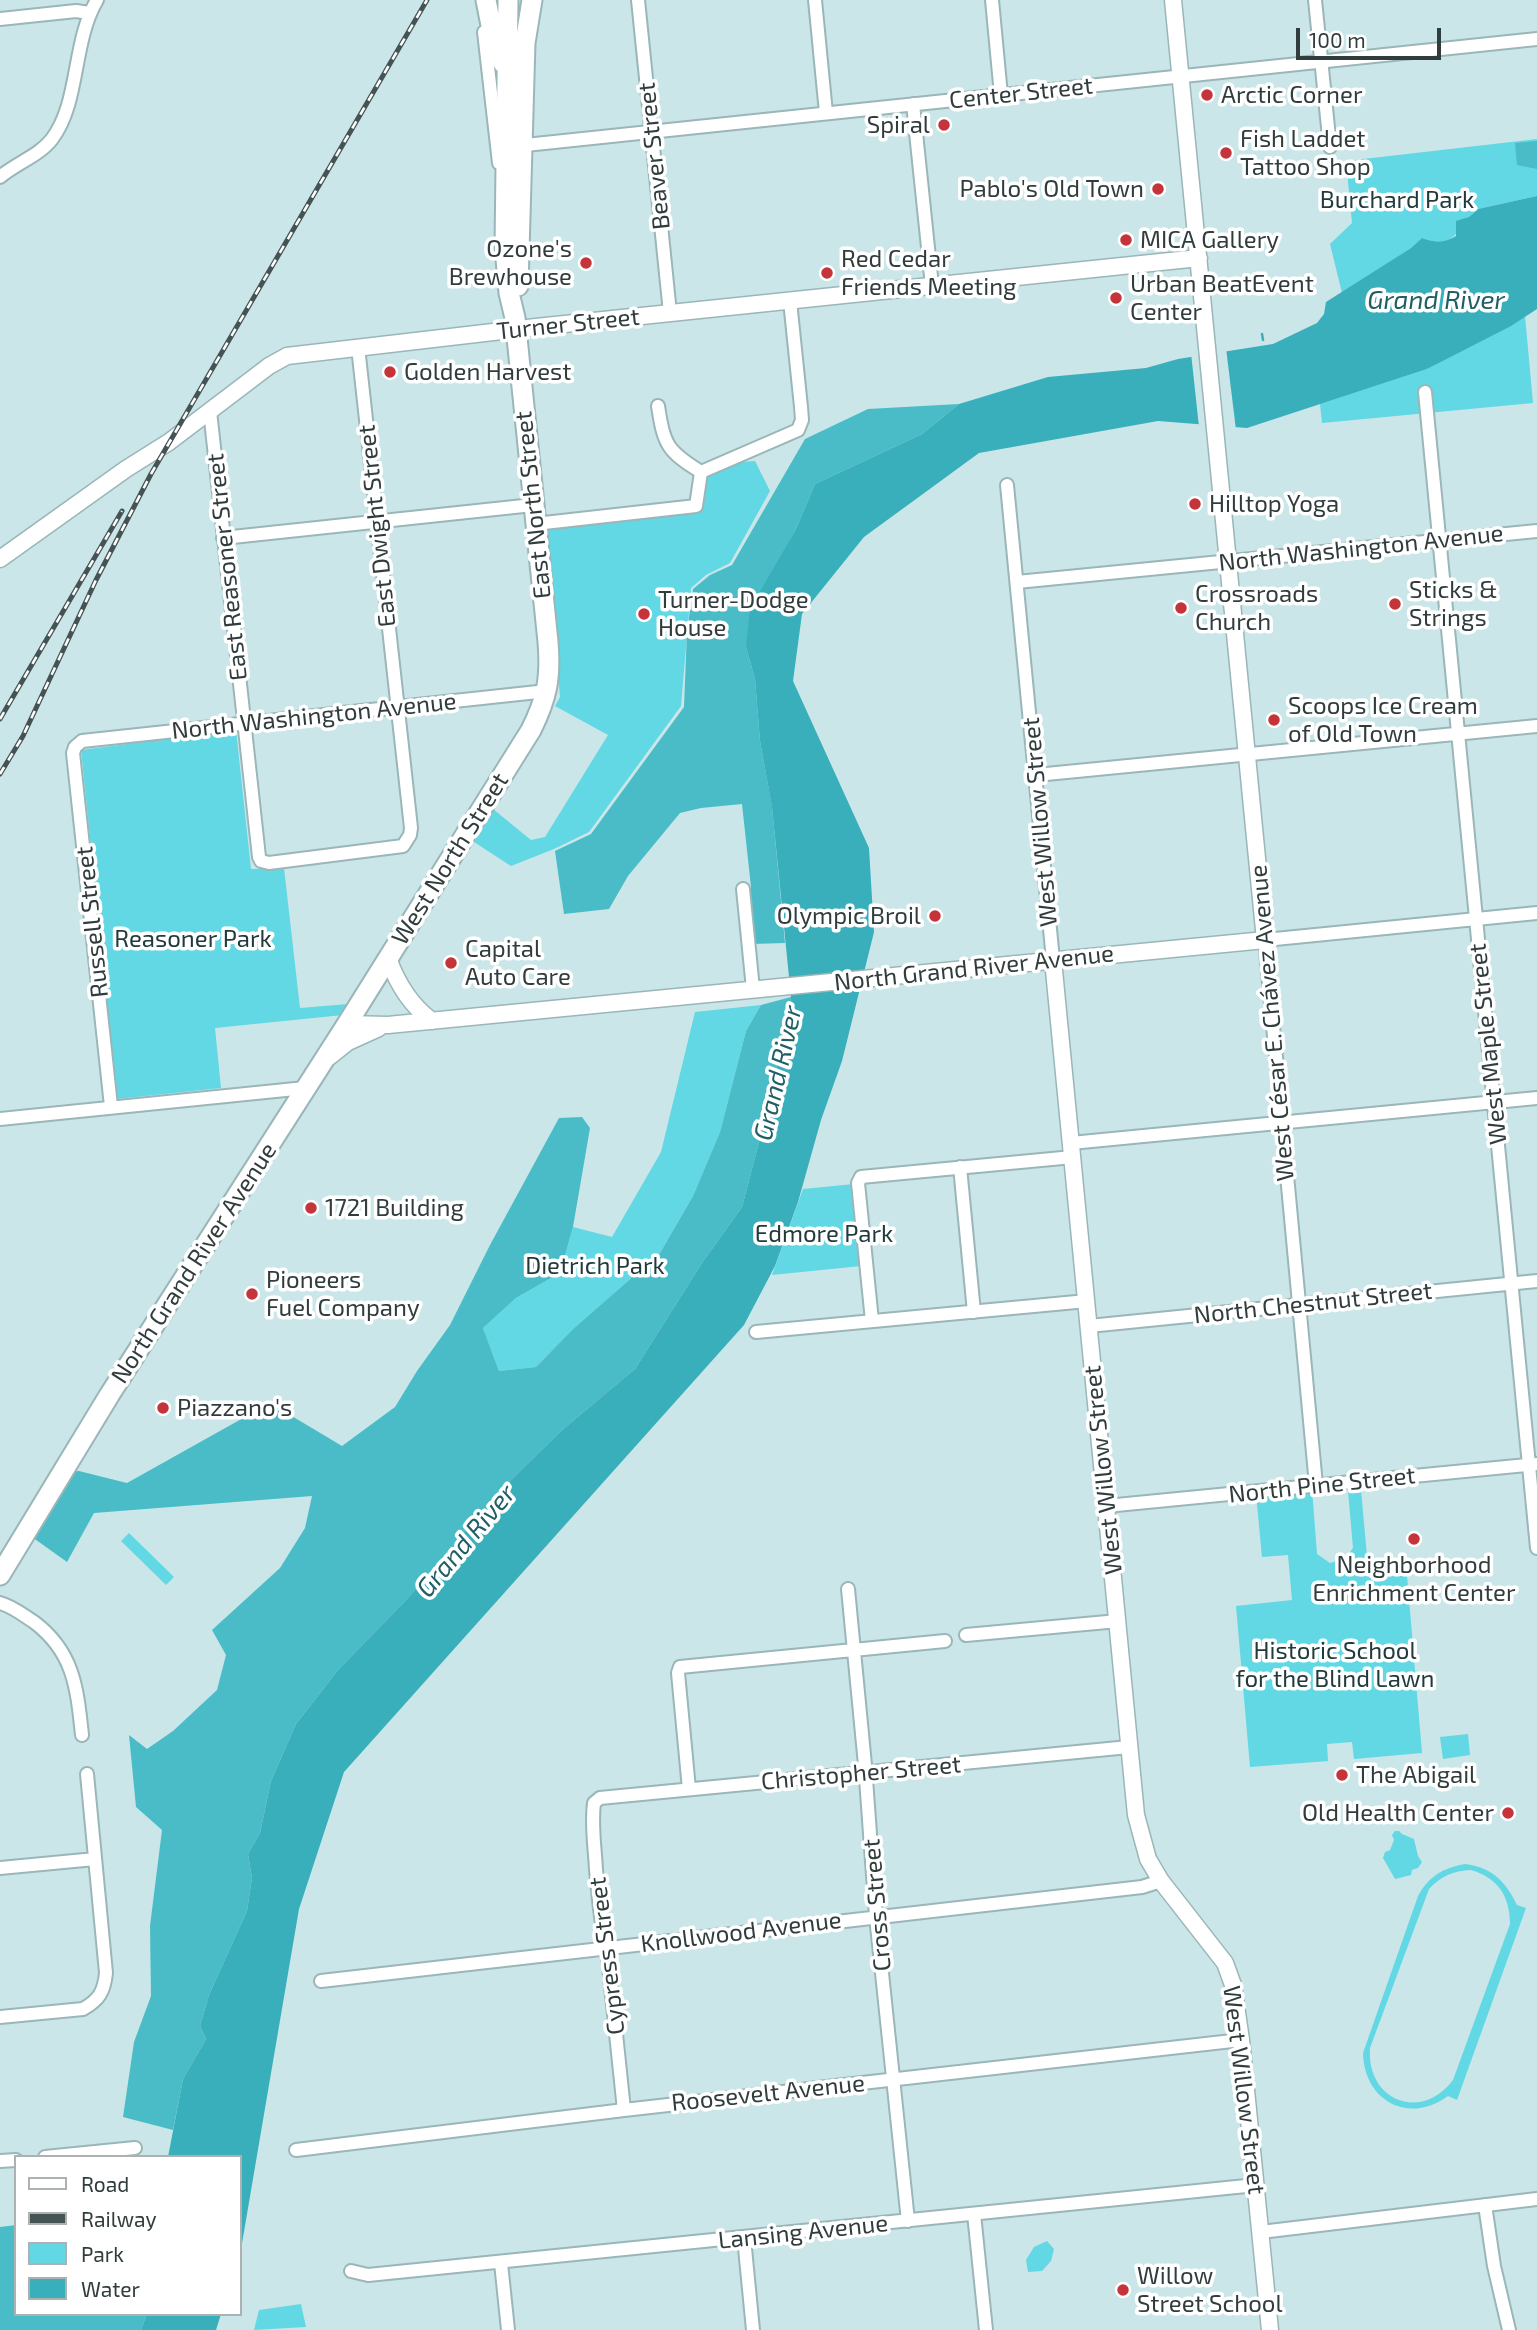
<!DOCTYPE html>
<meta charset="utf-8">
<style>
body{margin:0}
#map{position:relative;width:1537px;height:2330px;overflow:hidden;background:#cae6e8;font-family:"Exo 2",sans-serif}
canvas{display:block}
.legend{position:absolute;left:14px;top:2155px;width:228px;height:161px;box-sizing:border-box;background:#fff;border:2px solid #adb1b1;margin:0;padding:9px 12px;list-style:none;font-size:21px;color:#313c3d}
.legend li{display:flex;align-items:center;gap:14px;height:35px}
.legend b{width:35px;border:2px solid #adb1b1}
.scale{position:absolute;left:1296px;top:28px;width:145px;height:32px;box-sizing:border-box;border:4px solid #313c3d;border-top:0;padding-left:9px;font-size:21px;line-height:24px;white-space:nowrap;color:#313c3d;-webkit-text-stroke:5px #fff;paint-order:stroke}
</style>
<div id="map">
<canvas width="1537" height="2330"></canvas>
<ul class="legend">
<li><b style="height:9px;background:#fff"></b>Road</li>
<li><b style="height:9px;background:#465354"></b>Railway</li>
<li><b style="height:19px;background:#61d8e3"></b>Park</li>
<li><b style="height:19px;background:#38afba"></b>Water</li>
</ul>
<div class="scale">100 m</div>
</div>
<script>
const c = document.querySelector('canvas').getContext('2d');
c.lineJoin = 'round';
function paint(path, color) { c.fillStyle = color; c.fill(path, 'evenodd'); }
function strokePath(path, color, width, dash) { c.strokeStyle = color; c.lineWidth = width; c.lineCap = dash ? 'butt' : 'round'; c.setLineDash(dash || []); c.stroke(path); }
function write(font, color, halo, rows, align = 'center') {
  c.font = font + ' "Exo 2",sans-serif'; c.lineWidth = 7; c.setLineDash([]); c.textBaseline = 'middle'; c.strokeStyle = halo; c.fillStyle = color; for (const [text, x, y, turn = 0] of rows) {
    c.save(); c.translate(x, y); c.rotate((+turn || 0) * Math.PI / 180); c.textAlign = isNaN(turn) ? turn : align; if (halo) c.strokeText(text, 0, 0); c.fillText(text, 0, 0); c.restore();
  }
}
const green = new Path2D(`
 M1537,139V196L1478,209C1456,226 1458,251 1422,238L1411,248L1342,293L1330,244L1352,223L1346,161Z
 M1525,316L1533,403L1322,423L1320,404L1427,369Z
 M755,461L770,491L730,563L706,575L691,588L681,706L589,832L554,849L511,866L471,840L493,809L531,840L545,837L608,735L555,706L560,697L546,528L700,511L707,477L739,462Z
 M236,730L251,869L284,868L300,1008L348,1004L343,1015L215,1028L221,1088L117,1099L81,750Z
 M761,1005L746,1031L720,1132L693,1196L660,1253L573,1329L536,1367L499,1371L483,1328L516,1298L560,1273L573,1227L612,1237L661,1152L695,1012Z
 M854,1184L861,1266L772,1275L803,1189Z
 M1312,1489L1317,1554L1330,1563L1345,1559L1353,1548L1348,1491L1361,1490L1369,1578L1407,1575L1422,1753L1354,1759L1352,1742L1327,1744L1328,1761L1250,1767L1236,1606L1292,1600L1288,1555L1262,1557L1256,1494Z
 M129,1533L174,1577L166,1585L121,1541Z
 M1468,1734L1470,1755L1443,1759L1440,1737Z
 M1395,1831H1399L1402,1834L1414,1839L1418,1856L1422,1862L1418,1868L1412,1870L1411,1875L1395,1879L1383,1858L1385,1852L1390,1850L1394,1840L1392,1835Z
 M1465,1864C1492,1867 1506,1882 1517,1905L1526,1908L1457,2100L1448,2096C1409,2125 1364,2101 1363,2053L1418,1896C1429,1876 1443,1868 1465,1864ZM1471,1870C1498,1878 1510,1896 1510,1924L1453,2080C1421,2123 1366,2100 1370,2048L1429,1889C1441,1876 1453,1871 1471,1870Z
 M1047,2241L1054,2249L1051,2261L1042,2271L1028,2272L1026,2260L1034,2247Z
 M301,2304L306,2327L254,2330L259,2310Z`);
const forest = new Path2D(`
 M1537,141V169L1517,165L1515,143Z
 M959,404L922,434L815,484L795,531L771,576L746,647L755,679L760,741L772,806L785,943L752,944L748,895L751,887L742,804L701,808L680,813L628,876L609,909L564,914L555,851L591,834L684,707L687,631L693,589L710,575L732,565L805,439L868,409Z
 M791,997L768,1108L742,1207L702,1263L635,1369L562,1430L498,1493L407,1599L338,1670L296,1724L271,1781L260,1833L248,1854L252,1878L247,1911L209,1995L200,2026L206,2039L183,2079L173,2130L123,2117L134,2042L151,1996L150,1926L162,1830L136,1807L129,1735L147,1749L173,1731L217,1690L226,1655L212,1630L280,1568L305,1528L312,1496L94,1513L67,1562L25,1532L62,1472L79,1471L127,1483L270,1403L342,1446L395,1407L417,1371L450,1325L490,1245L559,1118L582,1117L590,1128L573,1227L560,1273L516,1298L483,1328L499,1371L536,1367L573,1329L660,1253L693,1196L720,1132L746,1031L761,1005Z
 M16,2225V2314H147L141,2330H0V2227Z`);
const water = new Path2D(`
 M1537,196V309L1511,326L1427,369L1247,428L1158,421L979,453L864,537L802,614L793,681L869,848L874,932L842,1061L821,1120L798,1202L775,1266L744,1325L344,1772L299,1909L240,2255V2157H168L183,2079L206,2039L200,2026L209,1995L247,1911L252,1878L248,1854L260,1833L271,1781L296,1724L338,1670L407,1599L498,1493L562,1430L635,1369L702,1263L742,1207L768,1108L791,997L772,807L760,741L755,679L746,647L750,609L795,531L815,484L922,434L959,404L1048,377L1146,368L1178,359L1273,344L1317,323L1324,314L1326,302L1411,248L1422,238C1435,243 1444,243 1456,236V221L1469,217L1478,209Z
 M147,2314H221L216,2330H141Z`);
const pier = new Path2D(`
 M1226,348L1236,430L1199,427L1191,353Z`);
const stream = new Path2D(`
 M1262,334L1263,340`);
const street = new Path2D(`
 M638,0L670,313
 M815,0L826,113
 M992,0L1001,95
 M1315,0L1330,147
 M0,19L76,11L89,13
 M484,32L499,163
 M913,104L932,286
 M516,146L1537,39
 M0,177C16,163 39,156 52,139C80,102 72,42 97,0
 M1425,392L1537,1548
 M658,406C664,445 667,451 701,472
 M210,411L259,857L261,861L269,863L403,846L410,835L411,828L358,347
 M1007,485L1053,960
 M535,524L696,506L701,472L798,430L802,420L801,407L790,301
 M223,538L533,505
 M1017,582L1537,531
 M1036,775L1537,726
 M743,889L753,989
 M111,1106L73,753L75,747L82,741L547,691
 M0,1119L305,1088
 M1071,1143L1537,1098
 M960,1167L974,1312
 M872,1321L858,1183L861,1177L1073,1157
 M1089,1326L1537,1281
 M756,1332L1087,1301
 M1316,1485L1265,940L1537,913
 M1106,1506L1537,1464
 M848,1589L865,1765L876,1916L908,2221
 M0,1603C12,1606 23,1615 34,1622C74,1652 77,1688 82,1735
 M966,1635L1118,1621
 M689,1789L678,1673L680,1667L945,1641
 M0,1868L95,1859
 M321,1981L1142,1887L1161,1881
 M0,2017L83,2009C99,2000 104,1992 106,1973L87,1774
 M624,2110L607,1948C600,1923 599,1897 596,1870C595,1848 591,1825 594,1803L600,1798L1129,1747
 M296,2150L624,2110L1241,2040
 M45,2157L135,2148
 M0,2161L16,2160
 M1485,2205L1494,2266L1509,2330
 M974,2214L986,2330
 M1261,2232L1537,2199
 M744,2238L753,2330
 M501,2263L508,2330
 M351,2271L368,2275L1256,2185`);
const secondary = new Path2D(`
 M0,559L126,469L169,442L269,366L287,356L536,327L1199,258
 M388,958C397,983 410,1005 432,1021
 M1053,960L1136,1815L1148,1859L1161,1881L1225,1963L1233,1985L1241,2040L1270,2330
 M347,1024L388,1025L1265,940L1173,0
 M329,1057L348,1042L379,1028`);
const primary = new Path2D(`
 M486,0L495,46L503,63
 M518,286L525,43L532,0
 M0,1575L110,1394L347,1024L531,730C547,698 551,678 548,642L515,318L509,293L505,248L508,0`);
const rail = new Path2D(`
 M0,719L122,511
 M0,774L23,736L96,580L151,474L427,0`);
const markers = [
 [1207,95,7,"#c4343a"],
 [944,125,7,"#c4343a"],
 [1226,153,7,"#c4343a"],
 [1158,189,7,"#c4343a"],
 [1126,240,7,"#c4343a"],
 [586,263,7,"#c4343a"],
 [827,273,7,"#c4343a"],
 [1116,298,7,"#c4343a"],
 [390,372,7,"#c4343a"],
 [1195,504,7,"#c4343a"],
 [1395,604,7,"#c4343a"],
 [1181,608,7,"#c4343a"],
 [644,614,7,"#c4343a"],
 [1274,720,7,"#c4343a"],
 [935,916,7,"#c4343a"],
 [451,963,7,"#c4343a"],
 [311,1208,7,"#c4343a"],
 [252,1294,7,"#c4343a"],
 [163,1408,7,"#c4343a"],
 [1414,1539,7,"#c4343a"],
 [1342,1775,7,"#c4343a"],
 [1508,1813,7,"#c4343a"],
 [1123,2290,7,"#c4343a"]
];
const streetNames = [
 ["Center Street",1021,93,-6],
 ["Beaver Street",654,156,-96],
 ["Turner Street",568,324,-6],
 ["East North Street",533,505,-96],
 ["East Dwight Street",377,526,-96],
 ["North Washington Avenue",1361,548,-6],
 ["East Reasoner Street",227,567,-96],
 ["North Washington Avenue",314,716,-6],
 ["West Willow Street",1040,822,-95],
 ["West North Street",450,859,-58],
 ["Russell Street",92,922,-96],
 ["North Grand River Avenue",974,968,-6],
 ["West César E. Chávez Avenue",1272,1023,-95],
 ["West Maple Street",1488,1044,-96],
 ["North Grand River Avenue",194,1263,-57],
 ["North Chestnut Street",1313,1303,-6],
 ["West Willow Street",1103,1470,-96],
 ["North Pine Street",1322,1485,-6],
 ["Christopher Street",861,1773,-5],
 ["Cross Street",877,1905,-95],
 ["Knollwood Avenue",741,1932,-7],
 ["Cypress Street",607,1956,-97],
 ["West Willow Street",1244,2090,83],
 ["Roosevelt Avenue",768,2093,-6],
 ["Lansing Avenue",803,2232,-6]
];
const poiNames = [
 ["Arctic Corner",1221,95],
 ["Spiral",930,125,"right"],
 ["Fish Laddet",1240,139],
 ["Tattoo Shop",1240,167],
 ["Pablo's Old Town",1144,189,"right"],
 ["MICA Gallery",1140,240],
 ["Ozone's",572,249,"right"],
 ["Brewhouse",572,277,"right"],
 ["Red Cedar",841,259],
 ["Friends Meeting",841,287],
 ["Urban BeatEvent",1130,284],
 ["Center",1130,312],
 ["Golden Harvest",404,372],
 ["Hilltop Yoga",1209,504],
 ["Sticks &",1409,590],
 ["Strings",1409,618],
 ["Crossroads",1195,594],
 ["Church",1195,622],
 ["Turner-Dodge",658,600],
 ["House",658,628],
 ["Scoops Ice Cream",1288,706],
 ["of Old Town",1288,734],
 ["Olympic Broil",921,916,"right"],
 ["Capital",465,949],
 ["Auto Care",465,977],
 ["1721 Building",325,1208],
 ["Pioneers",266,1280],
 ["Fuel Company",266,1308],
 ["Piazzano's",177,1408],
 ["Neighborhood",1414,1565,"center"],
 ["Enrichment Center",1414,1593,"center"],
 ["The Abigail",1356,1775],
 ["Old Health Center",1494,1813,"right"],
 ["Willow",1137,2276],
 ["Street School",1137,2304]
];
const parkNames = [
 ["Burchard Park",1397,200],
 ["Reasoner Park",193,939],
 ["Edmore Park",824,1234],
 ["Dietrich Park",595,1266],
 ["Historic School",1335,1651],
 ["for the Blind Lawn",1335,1679]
];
const waterNames = [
 ["Grand River",1436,300],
 ["Grand River",778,1073,-77],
 ["Grand River",466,1541,-50]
];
paint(green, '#61d8e3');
paint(forest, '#49bcc7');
paint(water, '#38afba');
paint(pier, '#cae6e8');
strokePath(stream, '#38afba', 2.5);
strokePath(street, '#9bb6b8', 16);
strokePath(secondary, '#9bb6b8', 19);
strokePath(primary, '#9bb6b8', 23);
strokePath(street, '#fff', 12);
strokePath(secondary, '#fff', 16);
strokePath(primary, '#fff', 19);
strokePath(rail, '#465354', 5);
strokePath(rail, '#fff', 2.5, [8]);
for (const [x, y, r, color] of markers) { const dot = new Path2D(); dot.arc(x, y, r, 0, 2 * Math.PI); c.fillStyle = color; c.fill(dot); strokePath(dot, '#fff', 2.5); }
write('24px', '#313c3d', '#fff', streetNames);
write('24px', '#313c3d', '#fff', poiNames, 'left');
write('24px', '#213b3d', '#fff', parkNames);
write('italic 26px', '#205f65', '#fff', waterNames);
</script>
